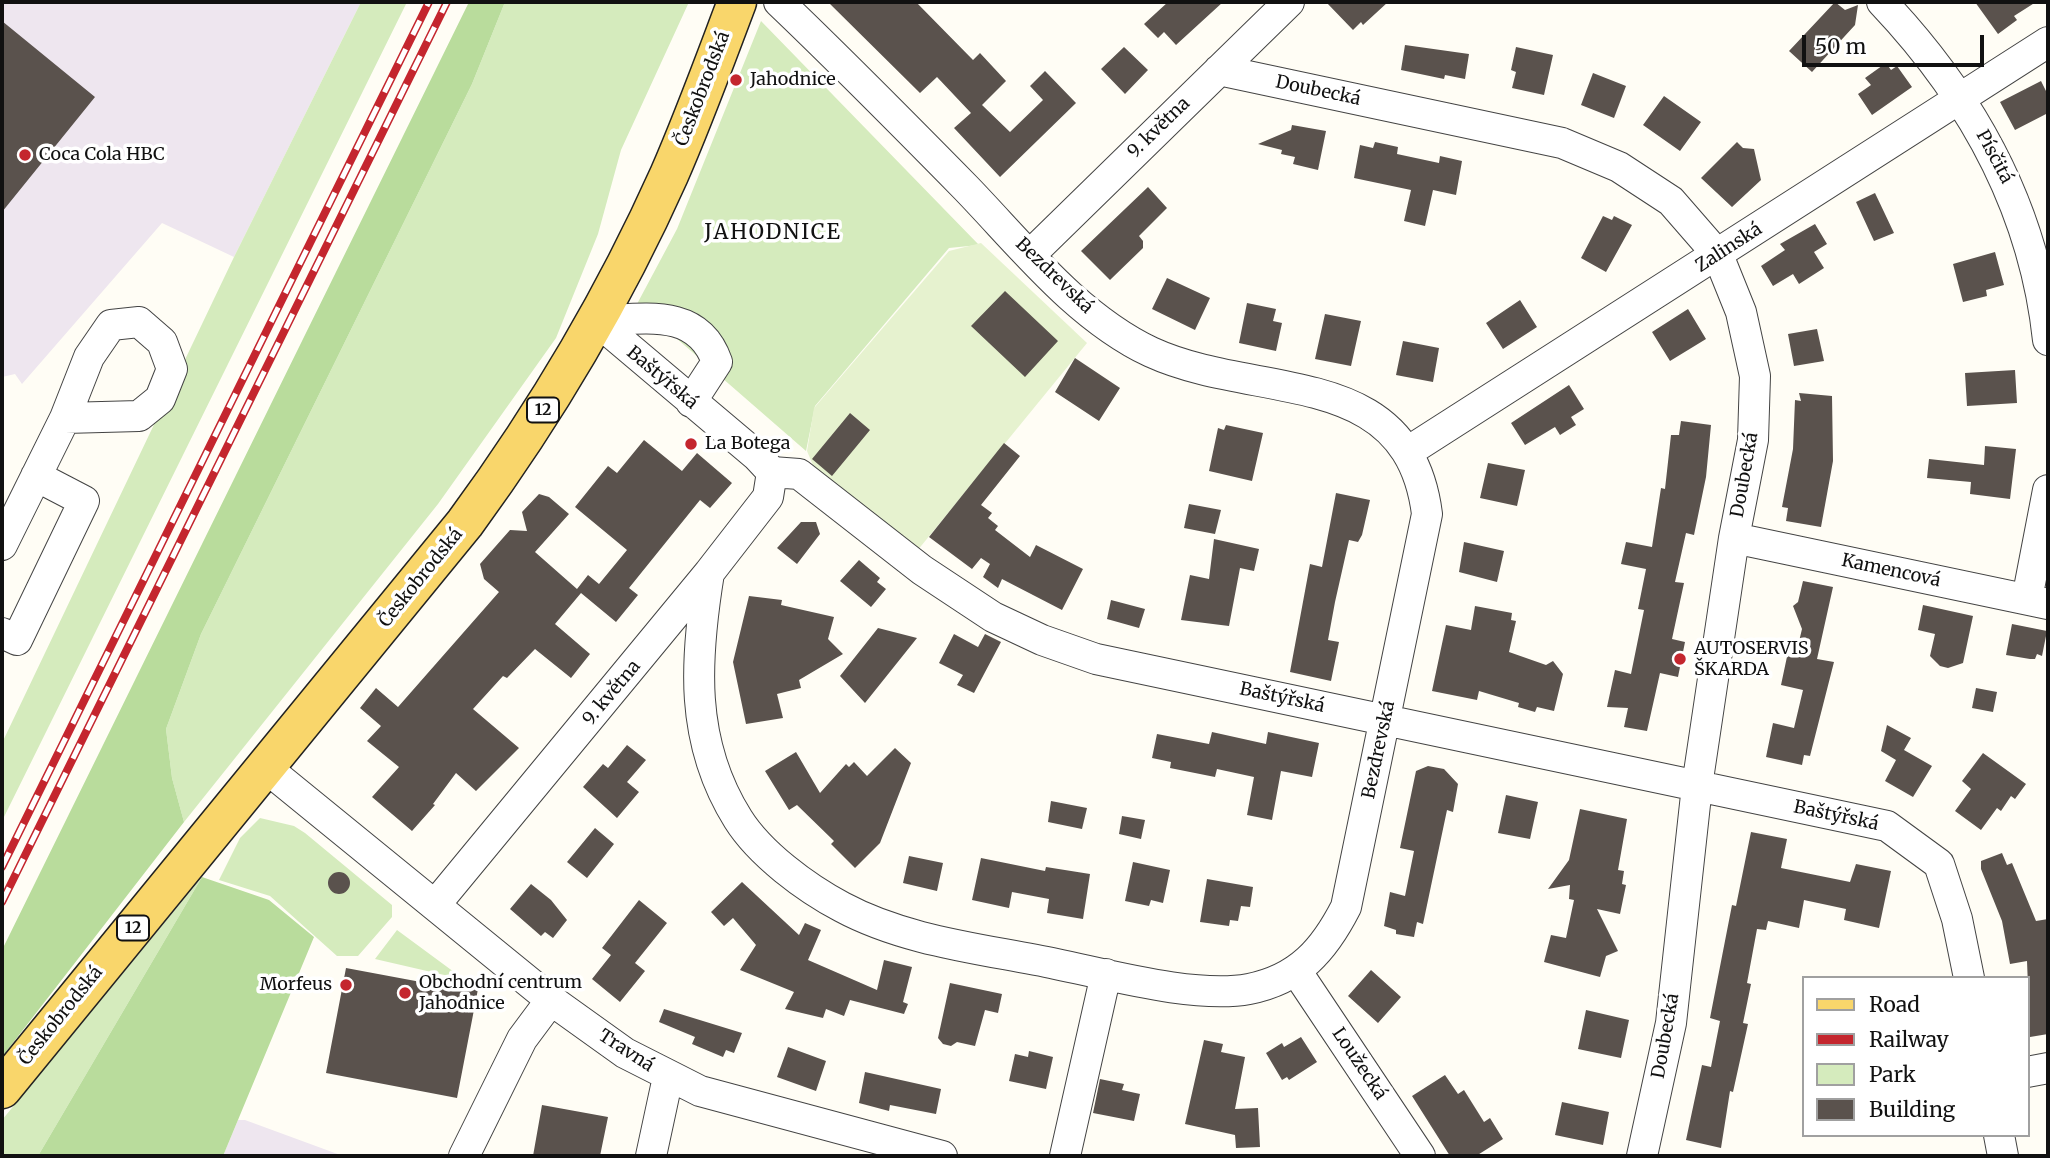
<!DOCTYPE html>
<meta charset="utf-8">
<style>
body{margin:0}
#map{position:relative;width:2050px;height:1158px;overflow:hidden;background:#fffdf5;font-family:Merriweather,serif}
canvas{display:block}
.frame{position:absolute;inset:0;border:4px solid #111;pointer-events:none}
.legend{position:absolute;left:1802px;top:976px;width:228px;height:161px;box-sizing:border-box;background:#fff;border:2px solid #a0a0a0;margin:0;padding:9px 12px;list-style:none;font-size:21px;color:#111}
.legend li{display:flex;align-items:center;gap:14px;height:35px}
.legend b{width:35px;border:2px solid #a0a0a0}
.scale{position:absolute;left:1802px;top:35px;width:182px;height:32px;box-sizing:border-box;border:4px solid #111;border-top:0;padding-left:9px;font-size:21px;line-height:24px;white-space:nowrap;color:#111;-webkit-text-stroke:5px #fff;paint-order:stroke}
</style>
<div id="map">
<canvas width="2050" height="1158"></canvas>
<div class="frame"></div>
<ul class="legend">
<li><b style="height:9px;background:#f9d66b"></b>Road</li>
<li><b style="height:9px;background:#c4262e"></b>Railway</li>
<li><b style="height:19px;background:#d5ebbd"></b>Park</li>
<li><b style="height:19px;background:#5a524d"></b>Building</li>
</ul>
<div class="scale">50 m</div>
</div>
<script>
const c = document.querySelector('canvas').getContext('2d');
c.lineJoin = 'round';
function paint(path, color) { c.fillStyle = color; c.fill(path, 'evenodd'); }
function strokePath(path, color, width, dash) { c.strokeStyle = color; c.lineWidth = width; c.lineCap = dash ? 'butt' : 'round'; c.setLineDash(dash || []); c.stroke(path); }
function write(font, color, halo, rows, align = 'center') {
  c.font = font + ' Merriweather,serif'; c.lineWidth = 7; c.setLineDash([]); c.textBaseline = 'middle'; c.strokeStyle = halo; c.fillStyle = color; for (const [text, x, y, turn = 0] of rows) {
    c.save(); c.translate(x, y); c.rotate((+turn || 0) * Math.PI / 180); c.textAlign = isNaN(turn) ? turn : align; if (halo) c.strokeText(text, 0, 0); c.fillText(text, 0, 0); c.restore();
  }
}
const industrial = new Path2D(`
 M2,2H361L234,257L162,223L22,384L15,374L2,377Z
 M238,1120H245L343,1156H223Z`);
const green = new Path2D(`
 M361,2H407L2,821V743L234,257Z
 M505,2H689L621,150L598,234L556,338L438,504L184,822L172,778L166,729L201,634L472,84Z
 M761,21L979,245L949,248L815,406L806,451L637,304L677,229Z
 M260,818L294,826L305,833L392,905V917L358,956H337L270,896L219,880L240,838ZM336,873L348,878V888L337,894L329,888L328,881Z
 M202,877L38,1156H2V1120Z
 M397,930L454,972L453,977L375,959Z`);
const forest = new Path2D(`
 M469,2H505L472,84L201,634L166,729L172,778L184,822L2,1057V950Z
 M202,877L269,900L314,937L223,1156H38Z`);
const pitch = new Path2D(`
 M981,243L1087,343L917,551L815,470L807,451L814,408L949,251Z`);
const building = new Path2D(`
 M828,2H916L973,60L980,53L1006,81L982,105L1010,132L1043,100L1030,86L1045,71L1076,103L1000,177L954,128L971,113L937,77L920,93Z
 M1168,2H1223L1176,45L1164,32L1158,38L1144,24Z
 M1326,2H1388L1363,25L1361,22L1353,30Z
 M1835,2L1845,10L1858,5L1855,25L1812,72L1789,51Z
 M1975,2H2036L2014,16L2017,20L1998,34Z
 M2,21L95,97L2,212Z
 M1405,45L1469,54L1465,79L1445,75L1444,79L1401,70Z
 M1124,47L1148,70L1125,94L1101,69Z
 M1516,47L1553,55L1544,95L1512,88L1516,72L1511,70Z
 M1886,63L1891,70L1897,66L1912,87L1872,115L1858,94L1871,85L1865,78Z
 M1593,73L1626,86L1614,118L1581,105Z
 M2041,81L2048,95V113L2015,130L2000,102Z
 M1664,96L1701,122L1680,151L1643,125Z
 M1292,125L1326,131L1318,170L1293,164L1295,157L1281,154L1282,150L1258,144L1291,130Z
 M1375,142L1398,147L1397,154L1439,163L1440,156L1462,161L1456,195L1433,190L1425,226L1404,221L1411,190L1354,178L1360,145L1373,148Z
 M1737,142L1743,148L1754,149L1761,180L1732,207L1701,178Z
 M1148,187L1167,208L1139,236L1143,241V248L1110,280L1081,251Z
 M1875,193L1894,233L1874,241L1856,202Z
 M1603,216L1612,220L1614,216L1632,225L1606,272L1581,258Z
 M1815,224L1827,244L1814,252L1824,268L1799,284L1793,274L1773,286L1761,266L1785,250L1780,244Z
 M1995,252L2004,285L1986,290L1987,296L1963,302L1953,264Z
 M1167,278L1210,298L1195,330L1152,309Z
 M1005,291L1058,341L1025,377L971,326Z
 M1520,300L1537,327L1503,349L1486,323Z
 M1247,303L1276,309L1273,321L1282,323L1276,351L1239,343Z
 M1688,309L1706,339L1670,361L1652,332Z
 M1325,314L1361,321L1351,366L1315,359Z
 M1817,329L1824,361L1794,366L1788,334Z
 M1403,341L1439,348L1433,382L1396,375Z
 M1075,358L1120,388L1099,421L1055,392Z
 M2015,370L2017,403L1967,406L1965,373Z
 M1569,385L1584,409L1571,417L1576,425L1560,435L1555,427L1525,445L1511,423Z
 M1799,393L1832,396L1833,461L1821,527L1786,521L1788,508L1782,507L1793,449L1795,400L1801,401Z
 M850,413L870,430L832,476L812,459Z
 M1681,421L1711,425L1706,477L1694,535L1686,533L1675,582L1684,583L1672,639L1685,642L1678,677L1660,673L1647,731L1624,727L1628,708L1607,707L1615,670L1631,674L1644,610L1638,609L1646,569L1621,564L1626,542L1652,547L1661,488L1665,489L1671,435H1679Z
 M1226,425L1263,433L1252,481L1209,471L1218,428L1224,430Z
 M644,440L682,471L697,453L732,483L710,508L700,500L629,588L638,595L616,622L581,593L555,624L590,654L571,678L535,649L507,678L503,676L473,709L519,748L476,791L456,773L433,804L435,805L412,831L372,797L399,767L367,741L381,726L360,708L376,688L398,707L499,592L484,579L480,564L510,530L527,531L522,512L539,494L549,497L569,514L535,552L577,589L588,575L599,584L627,550L575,507L608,466L617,473Z
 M1004,443L1020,456L981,505L992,513L988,518L998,526L995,530L1030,557L1036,545L1083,569L1062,610L1002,579L998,588L983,577L990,564L981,558L972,569L929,537Z
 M1985,446L2016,449L2010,499L1970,494L1971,482L1927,478L1929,459L1984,465Z
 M1488,463L1525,470L1517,506L1480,498Z
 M1336,493L1370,500L1362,535L1358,542L1349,540L1335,602L1328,640L1339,642L1331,681L1290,672L1310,564L1322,567Z
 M1189,504L1221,510L1215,534L1184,528Z
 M801,522H816L820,534L797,564L777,548Z
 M1214,539L1259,549L1254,571L1240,568L1229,626L1181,620L1190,575L1209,579Z
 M1464,542L1504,551L1497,582L1459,572Z
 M859,560L880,578L877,582L886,589L871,607L840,581Z
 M1803,581L1833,587L1817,659L1834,662L1810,756L1804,755L1802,765L1766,757L1773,723L1794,728L1803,690L1781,685L1788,652L1796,654L1802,629L1793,606L1798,602Z
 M749,596L782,600L781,605L834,617L828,639L843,654L799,680L801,688L777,694L783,718L746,724L733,662Z
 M1111,600L1145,609L1139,628L1107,619Z
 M1923,605L1973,616L1963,663L1948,668L1940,666L1930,656L1935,634L1918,630Z
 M1475,606L1512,613L1511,620L1516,621L1509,652L1546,665L1553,661L1563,674L1554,711L1537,707L1535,712L1518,707L1519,703L1479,691L1477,700L1432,691L1446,625L1471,630Z
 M2012,624L2047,631L2042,656L2037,654L2035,659H2030L2006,655Z
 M878,628L917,638L865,703L840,676Z
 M954,634L978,647L985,634L1001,642L974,693L957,685L963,675L939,663Z
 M1976,688L1997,692L1993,712L1972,708Z
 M1887,725L1911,738L1904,750L1932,766L1913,797L1885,781L1896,760L1881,751Z
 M1212,732L1266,744L1268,732L1319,743L1312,777L1281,771L1272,820L1247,815L1254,777L1217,769L1215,777L1170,768L1171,762L1152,758L1157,734L1209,744Z
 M627,745L646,760L627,782L639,792L617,818L583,787L603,764L608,768Z
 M895,748L911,763L880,843L855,868L831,844L834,841L797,805L789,810L765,771L796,752L820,793L846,764L849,767L854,762L867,776Z
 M1983,753L2026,784L2015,799L2011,796L2001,811L1997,808L1981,830L1955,811L1971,789L1962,781Z
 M1428,766L1444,769L1458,784L1453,812L1447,810L1423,924L1417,922L1414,937L1396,934V930L1384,926L1390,892L1405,896L1414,851L1400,848L1416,771Z
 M1506,795L1538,802L1530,839L1498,833Z
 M1051,801L1087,808L1082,829L1048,822Z
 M1580,809L1627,819L1618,870L1624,871L1622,884L1626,885L1620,914L1597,909L1618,951L1606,956L1600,977L1544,962L1551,935L1566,938L1574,900L1569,899L1570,885L1548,889L1569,860Z
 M1122,816L1145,820L1141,839L1119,834Z
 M595,828L614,844L587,878L567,862Z
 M1751,832L1787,839L1781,868L1850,882L1856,864L1891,871L1879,928L1844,920L1846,909L1804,900L1799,928L1768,921L1766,930L1757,929L1747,983L1751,984L1743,1023L1748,1024L1733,1092L1730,1091L1721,1148L1686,1140L1702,1065L1711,1067L1720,1021L1710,1018L1732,905L1736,906Z
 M2002,853L2007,865L2012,863L2036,921L2048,919V1034L2030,1037L2027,961L2010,964L2002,921L1981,869V861Z
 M909,856L943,863L937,891L903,883Z
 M981,858L1045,871L1046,867L1090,874L1083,919L1047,913L1049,899L1012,892L1009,908L972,900Z
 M1133,862L1170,870L1163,903L1151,900L1149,906L1125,901Z
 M328 883a11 11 0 1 1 22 0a11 11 0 1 1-22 0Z
 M1207,879L1253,887L1250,907L1241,906L1238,921L1230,920L1229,926L1200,922Z
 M742,882L799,935L805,923L821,930L808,960L877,990L884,960L912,967L903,1002L908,1004L904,1014L850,1000L844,1016L826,1009L823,1018L785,1009L794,992L740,970L756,945L733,918L724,926L711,912Z
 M531,884L551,900L567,920L553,938L545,932L541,936L510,909Z
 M639,900L667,923L635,963L645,971L620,1002L592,979L611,955L602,948Z
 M346,968L453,988V984L478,989L457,1098L326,1073Z
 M1371,970L1401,997L1378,1023L1348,996Z
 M950,983L1002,994L998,1013L985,1010L975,1046L957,1042L951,1046L943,1044L938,1038Z
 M664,1009L742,1033L734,1053L726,1050L723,1057L692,1044L695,1037L659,1022Z
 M1586,1010L1629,1020L1621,1058L1578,1049Z
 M1301,1037L1317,1062L1289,1080L1287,1077L1282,1080L1266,1053L1282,1043L1284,1047Z
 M1204,1040L1223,1044L1221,1052L1245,1057L1235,1109L1258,1108L1260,1147L1236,1148L1235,1135L1185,1124Z
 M788,1047L826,1061L816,1091L777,1077Z
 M1029,1051L1053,1057L1046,1089L1009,1081L1015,1054L1028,1057Z
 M865,1072L941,1089L936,1114L890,1105L889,1111L859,1103Z
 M1445,1075L1458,1094L1464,1090L1484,1122L1490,1118L1503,1139L1476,1156H1450L1412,1096Z
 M1100,1079L1124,1084L1122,1090L1140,1094L1134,1121L1093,1113Z
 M1562,1102L1609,1112L1603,1145L1555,1135Z
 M542,1105L608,1117L600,1156H533Z`);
const minor = new Path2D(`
 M1882,2C1973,98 2034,208 2048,340
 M1219,70L1562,143L1619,167L1671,201L1718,255L1741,312L1755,376L1753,440L1734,538L1697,786L1671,1023L1642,1156
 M1030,255L1289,2
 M597,321L757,456L772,472L799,474L922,570L993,617L1042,640L1096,659L1887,826L1939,864L1957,919L1969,978
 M597,321C644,319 698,307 717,362L691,402
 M1409,451L2048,42
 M1734,538L2048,604
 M2,545L65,418L89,357L111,325L139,322L162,342L172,369L160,399L139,416L65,418
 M709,573C695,659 689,741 738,819C760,854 806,888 842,907C907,942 985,949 1056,964C1110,975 1196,999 1249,989C1299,979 1324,950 1346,907L1427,514C1408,363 1257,401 1151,352C1077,317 1022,246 966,188C905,126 843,63 779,2
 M2027,599L2048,490
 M2,633L17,640L84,501L36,476
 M265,767L551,1000L625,1053L700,1091L942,1156
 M435,905L709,573L768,497L772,472
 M1297,972L1420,1156
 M2027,1072L2048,1068
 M1999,1135L2003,1156
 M464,1156L522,1039L551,1000
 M651,1156L668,1077
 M1065,1156L1106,974`);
const major = new Path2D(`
 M2,1089L465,523C545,414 614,298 669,175C694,118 715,60 737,2`);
const rail = new Path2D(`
 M2,867L429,2
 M2,902L447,2`);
const markers = [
 [736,80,7,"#c4262e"],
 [25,155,7,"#c4262e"],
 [691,444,7,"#c4262e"],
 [1680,659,7,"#c4262e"],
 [346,985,7,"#c4262e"],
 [405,993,7,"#c4262e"]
];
const shields = [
 [543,410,32],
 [133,928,32]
];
const shieldNames = [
 ["12",543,410],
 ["12",133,928]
];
const poiNames = [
 ["Jahodnice",750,80],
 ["Coca Cola HBC",39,155],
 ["La Botega",705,444],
 ["AUTOSERVIS",1694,649],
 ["ŠKARDA",1694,670],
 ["Obchodní centrum",419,983],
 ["Jahodnice",419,1004],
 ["Morfeus",332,985,"right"]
];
const streetNames = [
 ["Českobrodská",703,89,-69],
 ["Doubecká",1318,91,12],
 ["9. května",1159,128,-44],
 ["Písčitá",1994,157,62],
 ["Zalinská",1729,248,-33],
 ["Bezdrevská",1054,276,44],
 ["Baštýřská",662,378,40],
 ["Doubecká",1745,475,-80],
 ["Kamencová",1891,571,12],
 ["Českobrodská",421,578,-51],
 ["9. května",612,693,-50],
 ["Baštýřská",1282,698,12],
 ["Bezdrevská",1379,750,-78],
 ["Baštýřská",1836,816,12],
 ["Českobrodská",61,1016,-51],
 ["Doubecká",1666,1036,-80],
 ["Travná",626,1051,33],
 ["Loužecká",1359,1064,56]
];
const quarterNames = [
 ["JAHODNICE",773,233]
];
paint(industrial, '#eee6ef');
paint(green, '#d5ebbd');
paint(forest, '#b9dc9c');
paint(pitch, '#e6f2cf');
paint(building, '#5a524d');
strokePath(minor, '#444', 32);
strokePath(major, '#222', 41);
strokePath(minor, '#fff', 30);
strokePath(major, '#f9d66b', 38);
strokePath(rail, '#c4262e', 8);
strokePath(rail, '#fff', 5, [16]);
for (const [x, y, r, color] of markers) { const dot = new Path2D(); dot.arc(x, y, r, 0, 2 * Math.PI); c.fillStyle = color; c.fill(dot); strokePath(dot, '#fff', 2.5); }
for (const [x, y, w] of shields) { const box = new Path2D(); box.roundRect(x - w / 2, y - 12.5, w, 25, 5); c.fillStyle = '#fff'; c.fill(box); strokePath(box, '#111', 2); }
write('bold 16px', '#111', null, shieldNames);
write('18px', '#111', '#fff', poiNames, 'left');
write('18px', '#111', '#fff', streetNames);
c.letterSpacing = '2px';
write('21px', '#111', '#fff', quarterNames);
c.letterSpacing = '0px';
</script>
